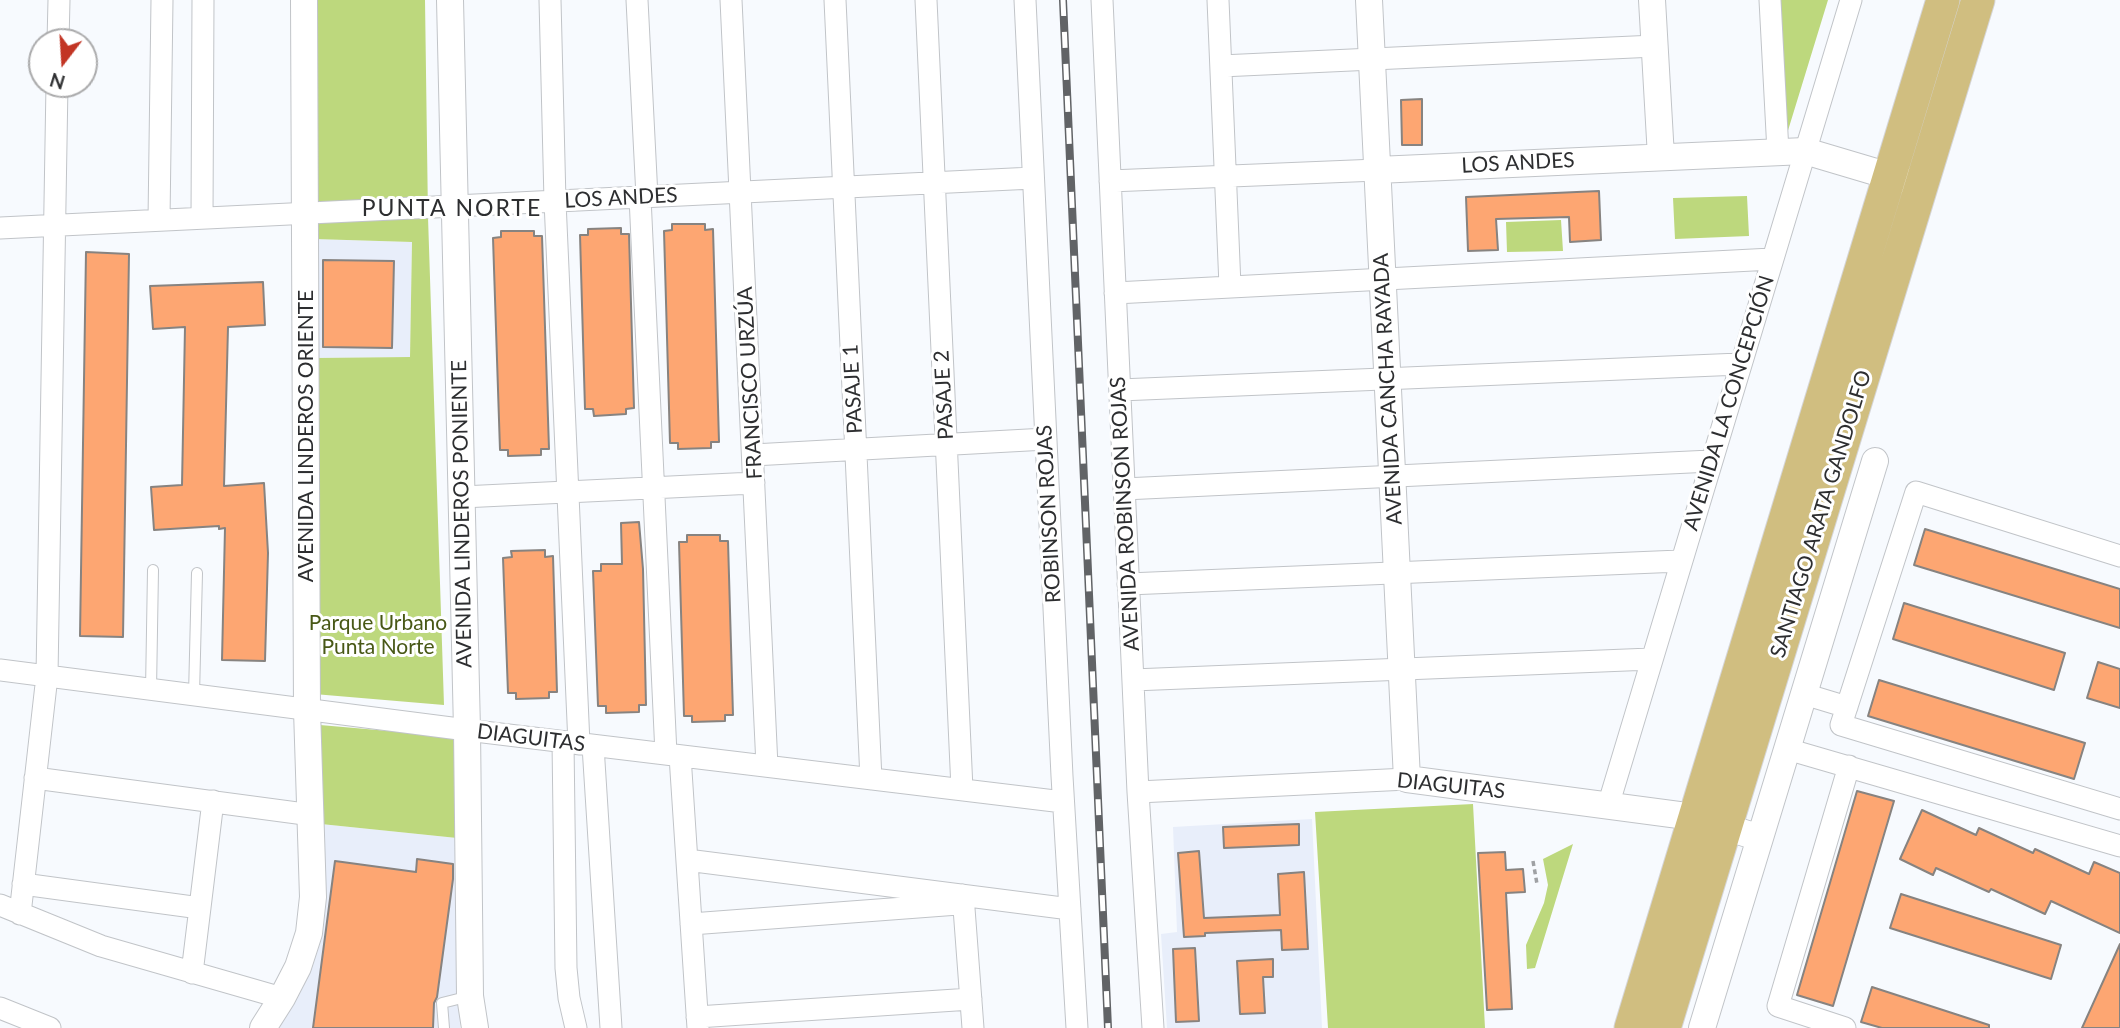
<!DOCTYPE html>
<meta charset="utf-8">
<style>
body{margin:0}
#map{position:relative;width:2120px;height:1028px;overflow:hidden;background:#f7fafe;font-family:Lato,sans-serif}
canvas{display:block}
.north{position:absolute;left:28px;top:28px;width:70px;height:70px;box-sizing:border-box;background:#fff;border:2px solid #ababac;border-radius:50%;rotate:197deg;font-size:19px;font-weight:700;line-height:28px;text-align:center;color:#2d2e30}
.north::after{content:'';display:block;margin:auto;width:24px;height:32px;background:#c23524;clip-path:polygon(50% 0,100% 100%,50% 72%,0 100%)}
</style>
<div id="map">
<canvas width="2120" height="1028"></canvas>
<div class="north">N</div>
</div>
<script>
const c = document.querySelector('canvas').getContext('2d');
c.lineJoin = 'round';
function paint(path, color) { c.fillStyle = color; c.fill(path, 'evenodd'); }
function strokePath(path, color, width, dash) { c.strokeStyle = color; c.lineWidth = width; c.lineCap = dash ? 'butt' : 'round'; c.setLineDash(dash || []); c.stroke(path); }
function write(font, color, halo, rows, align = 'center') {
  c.font = font + ' Lato,sans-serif'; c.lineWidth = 6; c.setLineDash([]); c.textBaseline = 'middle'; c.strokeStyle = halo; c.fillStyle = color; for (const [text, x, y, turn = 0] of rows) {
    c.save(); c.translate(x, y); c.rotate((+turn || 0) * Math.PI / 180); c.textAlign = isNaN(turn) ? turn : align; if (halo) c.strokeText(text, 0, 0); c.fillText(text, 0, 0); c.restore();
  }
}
const built = new Path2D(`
 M314,239L412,242L410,357L314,358Z
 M1312,819L1322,1028H1167L1161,934L1177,932L1173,827Z
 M321,824L457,838L460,1028H277Z`);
const green = new Path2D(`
 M315,0H425L428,217L444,705L314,694V358L410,357L412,242L314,239Z
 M1779,0H1828L1786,137Z
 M1747,196L1749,236L1675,239L1673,198Z
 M1561,220L1563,251L1507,252L1506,222Z
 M320,725L458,737L457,838L321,824Z
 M1473,804L1485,1028H1328L1315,812Z
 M1573,844L1535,968L1527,969L1526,945L1544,903L1548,885L1543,859Z`);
const building = new Path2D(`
 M1422,99V145H1402L1401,100Z
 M1599,191L1601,240L1570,242L1569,217L1496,219L1498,250L1468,251L1466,197Z
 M672,224H705V230L713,229L719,442H711V448L678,449V443H670L664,231L672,230Z
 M621,228V234H629L634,408L626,409V414L594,416L593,409H585L580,235H588V229Z
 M501,231H534V236H542L549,449H541V455L508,456V450H500L493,238L501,237Z
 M86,252L129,254L123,637L80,636Z
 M323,260L394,261L392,348L323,347Z
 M263,282L265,325L228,327L224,486L264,483L268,553L265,661L222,660L225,528L219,529V526L154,530L151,487L182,485L185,327L153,329L150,286Z
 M639,522L643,569L646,705H639V712L606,713V706H598L593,571H601V564H622L621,523Z
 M1925,529L2120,589V628L1914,565Z
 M687,535H720V541H728L733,715H725V721L692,722V716H684L679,542H687Z
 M545,550V557L553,556L557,692H549V698L516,699V693H508L503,558L512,557L511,551Z
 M1904,603L2065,653L2054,690L1893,639Z
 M2098,662L2120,669V708L2087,698Z
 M1879,680L2085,743L2074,779L1868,716Z
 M1857,791L1894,801L1833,1006L1797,995Z
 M1922,810L1976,835L1979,828L2033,853L2035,849L2089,874L2094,862L2120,873V933L2051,901L2045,914L1991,889L1989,892L1936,868L1933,875L1900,859Z
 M1299,824V845L1224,848L1223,827Z
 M1199,851L1204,918L1280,915L1278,874L1304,872L1308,949L1282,950L1281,930L1205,933V936L1184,937L1178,853Z
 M1505,852L1506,870L1523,869L1525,892L1506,893L1512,1009L1487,1010L1478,853Z
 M417,859L453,864V879L437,997L434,1003L433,1028H313L335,861L416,872Z
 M1901,894L2061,945L2051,979L1890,928Z
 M2120,944V1028H2082Z
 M1195,948L1199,1021L1176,1022L1173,949Z
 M1273,959V977H1263L1265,1013L1240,1014L1237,961Z
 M1872,987L1989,1025V1028H1882L1861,1022Z`);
const path = new Path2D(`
 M1533,861L1537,884`);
const service = new Path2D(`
 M151,690L153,570
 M194,695L197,573
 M444,1028L442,1003L470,996`);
const minor = new Path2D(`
 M550,0L555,201L579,744
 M637,0L647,197
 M731,0L767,766
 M835,0L871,779
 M926,0L962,789
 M1025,0L1062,776L1077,1028
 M1102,0L1138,792L1153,1028
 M1218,0L1230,286
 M1770,0L1778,152
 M58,42L59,0
 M1221,66L1655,46
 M1110,181L1377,170
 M640,197L666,754
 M202,218L203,0
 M159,220L162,0
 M0,228L1033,178
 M1115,293L1772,259
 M1120,390L1740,364
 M753,455L1046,439
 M1124,489L1711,461
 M462,497L754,483
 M2120,556L1916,492L1841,725L2120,809
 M1128,584L1680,561
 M0,670L467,730L1063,802
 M1133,680L1651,659
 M1804,694L1847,707
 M563,742L566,968L569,998L576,1028
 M593,746L611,1028
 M1787,749L2120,846
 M680,756L698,1028
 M35,778L312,815
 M1138,792L1407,779
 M1608,806L1851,0
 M687,860L1070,909
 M23,884L200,908
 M963,895L973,1028
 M0,905L101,946L282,998
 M20,914L47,676L57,84
 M691,924L958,904
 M192,973L213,801
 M0,1008L50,1028
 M697,1017L971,999
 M1845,1028L1778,1006L1849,766`);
const tertiary = new Path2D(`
 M450,0L467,730L470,996L475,1028
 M1369,0L1407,779L1694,817L1760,838
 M1652,0L1661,157
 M1377,170L1805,151L1906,181
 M263,1028L282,998L298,967L309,933L313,897L307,710L304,0
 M1702,1028L1875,461`);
const primary = new Path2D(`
 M1631,1028L1943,0
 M1664,1028L1978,0`);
const rail = new Path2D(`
 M1063,0L1108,1028`);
const streetNames = [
 ["LOS ANDES",1518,163,-3],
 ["LOS ANDES",621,198,-3],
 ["FRANCISCO URZÚA",750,383,-93],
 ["PASAJE 1",853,389,-93],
 ["AVENIDA CANCHA RAYADA",1388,389,-93],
 ["PASAJE 2",944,395,-93],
 ["AVENIDA LA CONCEPCIÓN",1729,403,-73],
 ["AVENIDA LINDEROS ORIENTE",306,436,-90],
 ["AVENIDA LINDEROS PONIENTE",462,514,-91],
 ["ROBINSON ROJAS",1049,514,-93],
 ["AVENIDA ROBINSON ROJAS",1125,514,-93],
 ["SANTIAGO ARATA GANDOLFO",1821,514,-73],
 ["DIAGUITAS",531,738,7],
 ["DIAGUITAS",1451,786,6]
];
const parkNames = [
 ["Parque Urbano",378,623],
 ["Punta Norte",378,647]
];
const neighbourhoodNames = [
 ["PUNTA NORTE",452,209]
];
paint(built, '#e8eefa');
paint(green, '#bdd87d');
paint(building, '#fda672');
strokePath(building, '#878380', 2);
strokePath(service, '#c1c4c8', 12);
strokePath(minor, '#c1c4c8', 23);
strokePath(tertiary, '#c1c4c8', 28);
strokePath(primary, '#d5d5d6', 35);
strokePath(path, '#9fa1a4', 3.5, [5, 3.5]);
strokePath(service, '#fff', 10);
strokePath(minor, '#fff', 21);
strokePath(tertiary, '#fff', 26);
strokePath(primary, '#d0be80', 33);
strokePath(rail, '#616366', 8);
strokePath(rail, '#fff', 5, [16]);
write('21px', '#2d2e30', '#fff', streetNames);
write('21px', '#485816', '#fff', parkNames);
c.letterSpacing = '2px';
write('23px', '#2d2e30', '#fff', neighbourhoodNames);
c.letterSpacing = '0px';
</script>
